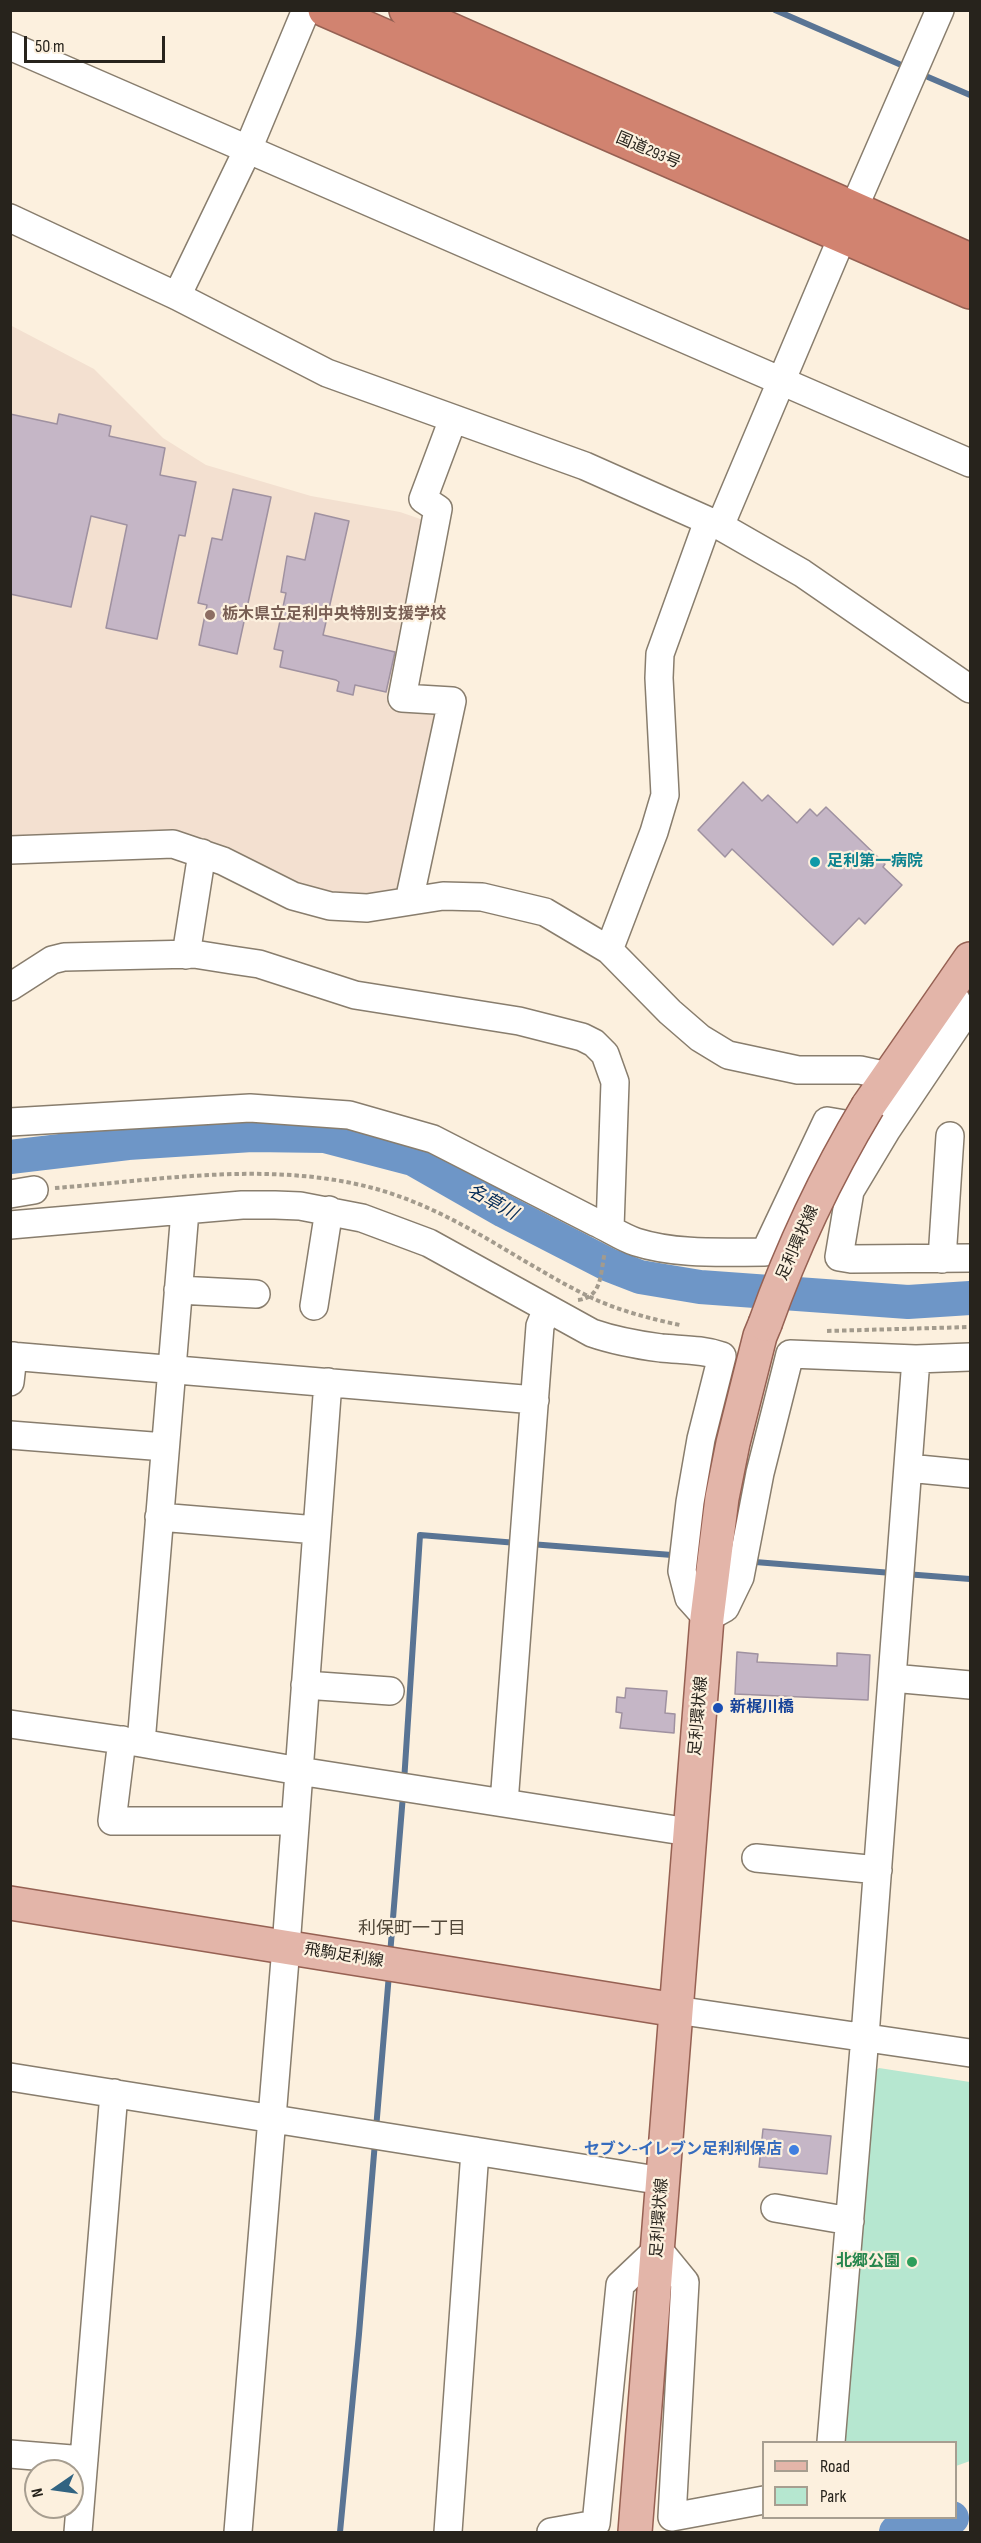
<!DOCTYPE html>
<meta charset="utf-8">
<style>
body{margin:0}
#map{position:relative;width:981px;height:2543px;overflow:hidden;background:#fcf0de;font-family:"Sofia Sans Condensed",sans-serif}
canvas{display:block}
.frame{position:absolute;inset:0;border:12px solid #27231c;pointer-events:none}
.legend{position:absolute;left:762px;top:2441px;width:195px;height:78px;box-sizing:border-box;background:#fcf0de;border:2px solid #a79e90;margin:0;padding:8px 10px;list-style:none;font-size:18px;color:#27231c}
.legend li{display:flex;align-items:center;gap:12px;height:30px}
.legend b{width:30px;border:2px solid #a79e90}
.north{position:absolute;left:24px;top:2459px;width:60px;height:60px;box-sizing:border-box;background:#fcf0de;border:2px solid #a79e90;border-radius:50%;rotate:257deg;font-size:16px;font-weight:700;line-height:24px;text-align:center;color:#27231c}
.north::after{content:'';display:block;margin:auto;width:21px;height:27px;background:#316381;clip-path:polygon(50% 0,100% 100%,50% 72%,0 100%)}
.scale{position:absolute;left:24px;top:36px;width:141px;height:27px;box-sizing:border-box;border:3px solid #27231c;border-top:0;padding-left:8px;font-size:18px;line-height:21px;white-space:nowrap;color:#27231c;-webkit-text-stroke:4px #fcf0de;paint-order:stroke}
</style>
<div id="map">
<canvas width="981" height="2543"></canvas>
<div class="frame"></div>
<ul class="legend">
<li><b style="height:8px;background:#e3b5a9"></b>Road</li>
<li><b style="height:16px;background:#b6e7d0"></b>Park</li>
</ul>
<div class="north">N</div>
<div class="scale">50 m</div>
</div>
<script>
const c = document.querySelector('canvas').getContext('2d');
c.lineJoin = 'round';
function paint(path, color) { c.fillStyle = color; c.fill(path, 'evenodd'); }
function strokePath(path, color, width, dash) { c.strokeStyle = color; c.lineWidth = width; c.lineCap = dash ? 'butt' : 'round'; c.setLineDash(dash || []); c.stroke(path); }
function write(font, color, halo, rows, align = 'center') {
  c.font = font + ' "Sofia Sans Condensed","Noto Sans JP",sans-serif'; c.lineWidth = 4.5; c.setLineDash([]); c.textBaseline = 'middle'; c.strokeStyle = halo; c.fillStyle = color; for (const [text, x, y, turn = 0] of rows) {
    c.save(); c.translate(x, y); c.rotate((+turn || 0) * Math.PI / 180); c.textAlign = isNaN(turn) ? turn : align; if (halo) c.strokeText(text, 0, 0); c.fillText(text, 0, 0); c.restore();
  }
}
const education = new Path2D(`
 M10,325L94,369L163,438L206,465L311,496L400,512L429,522L389,708L438,712L400,890L368,897H335L302,886L228,847L187,836L11,841Z`);
const green = new Path2D(`
 M879,2068L970,2082V2461L956,2466V2442H838L870,2074Z`);
const stream = new Path2D(`
 M775,10L899,64
 M928,77L970,95
 M530,1544L672,1555
 M755,1562L892,1573
 M905,1574L970,1579
 M404,1782L420,1535L517,1543
 M390,1955L403,1795
 M376,2129L389,1974
 M340,2532L359,2334L375,2142`);
const river = new Path2D(`
 M10,1157L128,1143L252,1135L325,1136L413,1159L504,1211L609,1265L640,1277L700,1287L908,1302L970,1298
 M896,2532L952,2518`);
const building = new Path2D(`
 M10,414L57,424L59,414L111,426L109,436L165,448L160,475L196,482L185,536L179,535L157,639L106,628L127,525L91,516L71,607L10,594Z
 M233,489L271,497L237,654L199,645L207,605L198,603L212,538L222,540Z
 M315,513L349,521L323,635L395,652L386,692L355,685L353,695L337,691L339,682L336,680L280,667L283,651L274,649L286,593L281,592L287,556L305,560Z
 M743,782L762,801L768,795L797,823L810,809L817,816L826,807L885,864L883,867L902,885L865,924L859,918L833,945L732,849L725,857L698,830Z
 M737,1652L758,1654L757,1662L837,1666V1653L870,1655L868,1700L735,1694Z
 M626,1688L667,1691L665,1713L675,1714L674,1733L620,1728L622,1713L616,1712L617,1697L625,1698Z
 M763,2129L831,2136L827,2174L759,2167Z`);
const path = new Path2D(`
 M55,1188C173,1179 301,1155 414,1202C476,1227 530,1268 590,1297C617,1310 651,1319 680,1325
 M578,1300C603,1297 600,1273 605,1252
 M827,1331L970,1327`);
const minor = new Path2D(`
 M10,46L970,463
 M853,210L940,10
 M10,218L177,296L327,373L585,466L720,526L802,573L970,689
 M177,296L248,149L306,10
 M720,526L843,235
 M10,850L173,844L223,861L293,896L330,906L367,908L443,896L482,897L545,912L609,950L670,1012L700,1038L728,1055L798,1070H860L888,1076
 M409,901L452,701L402,698L438,509L423,499L453,419
 M609,950L654,832L665,795L659,678L660,654L708,521
 M186,955L202,853
 M10,987L52,960L64,957L194,954L232,960L259,964L355,995L519,1021L582,1037L594,1043L605,1054L615,1082L610,1228
 M949,987L961,1009L958,1024L886,1131L850,1191L839,1257L851,1259L970,1258
 M10,1122L250,1108L349,1115L433,1139L595,1222C609,1228 621,1237 636,1242C677,1255 722,1252 765,1252L827,1121L886,1131
 M10,1194L34,1190
 M10,1225L242,1205H275L300,1206L362,1218L429,1243L592,1333C615,1341 638,1345 661,1348C682,1350 701,1349 722,1356L701,1439L690,1502L682,1571L689,1598L707,1618L725,1608L740,1577L760,1473L790,1354L916,1359L970,1357
 M942,1259L950,1136
 M178,1290L256,1294
 M314,1306L329,1210
 M10,1356L535,1400
 M10,1382L13,1356
 M10,1435L165,1447
 M908,1468L970,1474
 M159,1517L317,1530
 M892,1678L970,1685
 M305,1685L390,1691
 M10,1724L141,1743L299,1771L689,1832
 M122,1740L112,1821H295
 M141,1743L185,1211
 M504,1803L540,1326L547,1309
 M756,1858L878,1870
 M676,2010L970,2053
 M10,2077L663,2181
 M775,2208L850,2221
 M831,2442L865,2036L916,1359
 M10,2454L84,2460
 M78,2532L114,2093
 M238,2532L286,1947L328,1382
 M448,2532L475,2151
 M551,2532L596,2524L620,2285L658,2249L685,2282L672,2517L764,2500`);
const major = new Path2D(`
 M868,1106L970,959
 M10,1903L676,2010
 M635,2532L707,1618L722,1498L733,1443L760,1336L765,1324`);
const highway = new Path2D(`
 M325,10L970,292
 M406,10L970,260`);
const majorBridge = new Path2D(`
 M765,1324C792,1248 826,1176 868,1106`);
const markers = [
 [210,615,6,"#8d6e63"],
 [815,862,6,"#0f9aa8"],
 [718,1708,6,"#1a4fb4"],
 [794,2150,6,"#3f7fe0"],
 [912,2262,6,"#2e9e5b"]
];
const streetNames = [
 ["国道293号",648,151,23],
 ["足利環状線",798,1243,-66],
 ["足利環状線",699,1716,-85],
 ["飛駒足利線",344,1956,9],
 ["足利環状線",660,2218,-86]
];
const educationNames = [
 ["栃木県立足利中央特別支援学校",222,615]
];
const cultureNames = [
 ["足利第一病院",827,862]
];
const transitNames = [
 ["新梶川橋",730,1708]
];
const shopNames = [
 ["セブン-イレブン足利利保店",782,2150]
];
const leisureNames = [
 ["北郷公園",900,2262]
];
const waterNames = [
 ["名草川",492,1203,29]
];
const neighbourhoodNames = [
 ["利保町一丁目",412,1929]
];
paint(education, '#f3e0d0');
paint(green, '#b6e7d0');
strokePath(stream, '#597494', 6);
strokePath(river, '#6e96c7', 34);
paint(building, '#c5b6c6');
strokePath(building, '#9f91a0', 1.5);
strokePath(minor, '#887d6d', 30);
strokePath(major, '#966153', 36);
strokePath(highway, '#966153', 36);
strokePath(path, '#a39b8d', 4, [4.5, 3]);
strokePath(minor, '#fff', 27);
strokePath(major, '#e3b5a9', 33);
strokePath(highway, '#d18370', 33);
strokePath(majorBridge, '#966153', 36, []);
strokePath(majorBridge, '#e3b5a9', 33);
for (const [x, y, r, color] of markers) { const dot = new Path2D(); dot.arc(x, y, r, 0, 2 * Math.PI); c.fillStyle = color; c.fill(dot); strokePath(dot, '#fcf0de', 2); }
write('16px', '#27231c', '#fcf0de', streetNames);
write('bold 16px', '#785e54', '#fcf0de', educationNames, 'left');
write('bold 16px', '#0d838f', '#fcf0de', cultureNames, 'left');
write('bold 16px', '#164399', '#fcf0de', transitNames, 'left');
write('bold 16px', '#366cbe', '#fcf0de', shopNames, 'right');
write('bold 16px', '#27864d', '#fcf0de', leisureNames, 'right');
write('italic 18px', '#002855', '#fcf0de', waterNames);
write('18px', '#514738', '#fcf0de', neighbourhoodNames);
</script>
